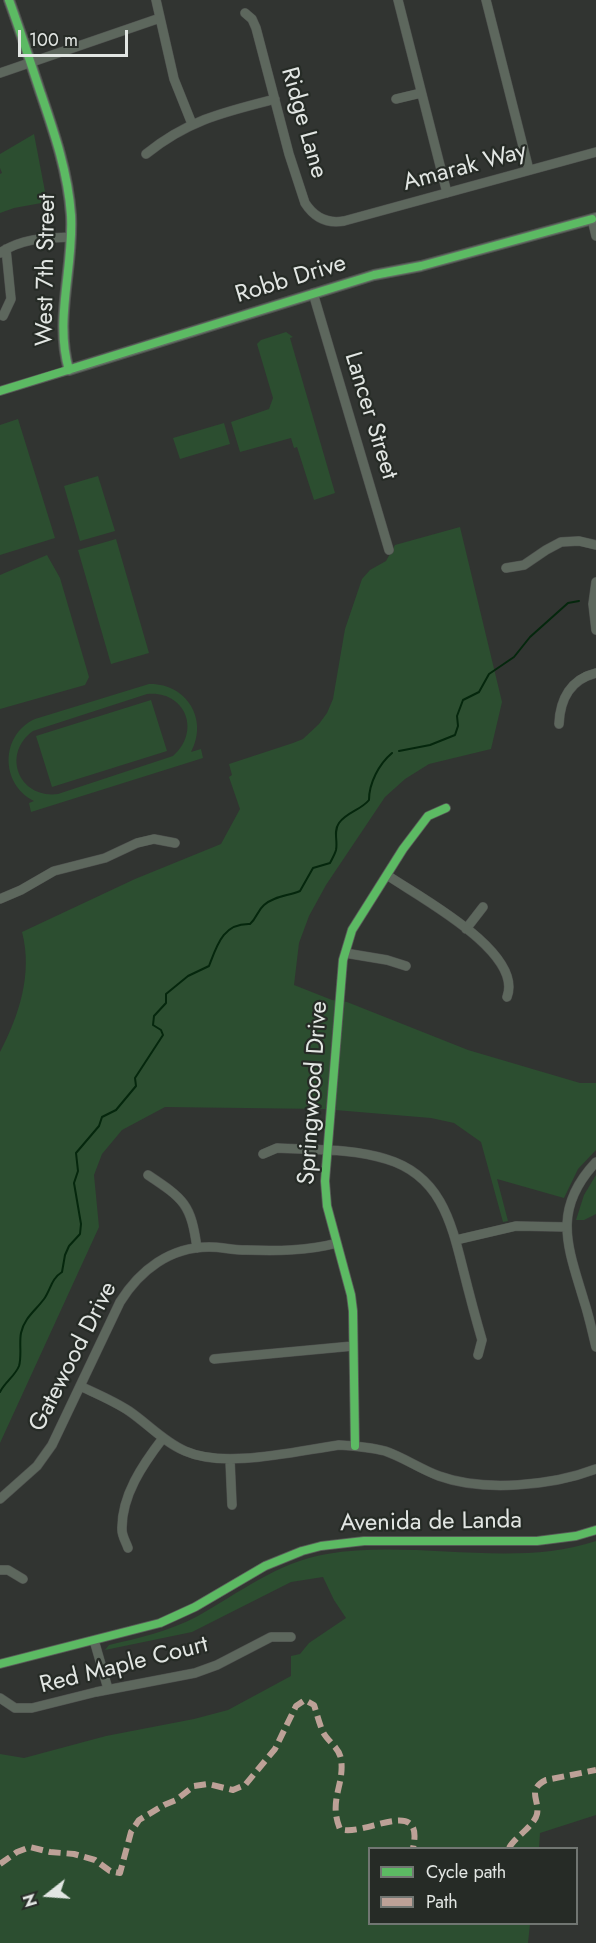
<!DOCTYPE html>
<style>
body{margin:0}
#map{position:relative;width:596px;height:1943px;overflow:hidden;background:#313431;font-family:Jost,sans-serif}
canvas{display:block}
.legend{position:absolute;left:368px;top:1847px;width:210px;height:78px;box-sizing:border-box;background:#262b26;border:2px solid #717672;margin:0;padding:8px 10px;list-style:none;font-size:18px;color:#e2e6e3}
.legend li{display:flex;align-items:center;gap:12px;height:30px}
.legend b{width:30px;border:2px solid #717672}
.north{position:absolute;left:18px;top:1865px;width:60px;height:60px;-webkit-text-stroke:4px #262b26;paint-order:stroke;rotate:253deg;font-size:16px;font-weight:700;line-height:24px;text-align:center;color:#e2e6e3}
.north::after{content:'';display:block;margin:auto;width:21px;height:27px;background:#e2e6e3;clip-path:polygon(50% 0,100% 100%,50% 72%,0 100%)}
.scale{position:absolute;left:18px;top:30px;width:110px;height:27px;box-sizing:border-box;border:3px solid #e2e6e3;border-top:0;padding-left:8px;font-size:18px;line-height:21px;white-space:nowrap;color:#e2e6e3;-webkit-text-stroke:4px #262b26;paint-order:stroke}
</style>
<div id="map">
<canvas width="596" height="1943"></canvas>
<ul class="legend">
<li><b style="height:8px;background:#5cba63"></b>Cycle path</li>
<li><b style="height:8px;background:#bda197"></b>Path</li>
</ul>
<div class="north">N</div>
<div class="scale">100 m</div>
</div>
<script>
const c = document.querySelector('canvas').getContext('2d');
c.lineJoin = 'round';
function paint(path, color) { c.fillStyle = color; c.fill(path, 'evenodd'); }
function strokePath(path, color, width, dash) { c.strokeStyle = color; c.lineWidth = width; c.lineCap = dash ? 'butt' : 'round'; c.setLineDash(dash || []); c.stroke(path); }
function write(font, color, halo, rows, align = 'center') {
  c.font = font + ' Jost,sans-serif'; c.lineWidth = 4.5; c.setLineDash([]); c.textBaseline = 'middle'; c.strokeStyle = halo; c.fillStyle = color; for (const [text, x, y, turn = 0] of rows) {
    c.save(); c.translate(x, y); c.rotate((+turn || 0) * Math.PI / 180); c.textAlign = isNaN(turn) ? turn : align; if (halo) c.strokeText(text, 0, 0); c.fillText(text, 0, 0); c.restore();
  }
}
const green = new Path2D(`
 M34,134L47,202L14,208L0,213V174L2,173L0,168V154Z
 M286,332L293,337L290,338L335,493L314,500L297,447L294,448L291,438L240,452L231,422L269,409L273,398L257,344L261,340Z
 M18,419L55,538L0,555V425Z
 M224,423L230,444L180,459L173,438Z
 M98,476L115,531L80,541L64,486Z
 M460,527L502,702L491,749L429,764L405,779L385,797L326,885L309,916L299,943L294,985L332,1000L347,1002L468,1050L580,1083H596V1150L578,1169L564,1198L497,1179L508,1221L503,1222L481,1142L454,1123L431,1118L323,1109L165,1107L122,1130L102,1154L94,1175L99,1227L0,1443V1052C19,1016 33,973 22,932L135,879L221,844L240,809L229,777L232,775L229,764L293,743L303,739L319,724L327,713L333,699L345,629L362,579L370,570L386,561L395,545Z
 M116,539L149,653L111,664L78,550Z
 M47,555L60,578L89,677L85,685L0,709V575Z
 M149,684C186,683 209,719 191,752L201,749L203,758L31,812L29,803L34,801C0,784 0,735 35,719ZM147,694C185,690 202,731 173,756L58,794C19,799 1,754 33,731Z
 M151,700L167,751L52,787L36,736Z
 M596,1175V1214L584,1220H576L584,1195Z
 M596,1541V1815L540,1833L539,1848H370V1924H530L528,1943H0V1754L24,1758L106,1736L194,1719L228,1710L291,1676V1656L300,1654L309,1643L346,1618L334,1600L323,1577L291,1582L192,1632L105,1650L109,1645C139,1638 169,1631 196,1617C239,1593 278,1562 327,1554C414,1539 513,1569 596,1541Z`);
const stream = new Path2D(`
 M399,751L430,745L455,735L458,726L457,716L463,700L479,692L489,674L514,657L530,637L568,603L579,601
 M0,1392C5,1382 15,1376 19,1366C22,1356 19,1343 21,1333C24,1318 36,1310 44,1299C51,1289 51,1279 62,1272L65,1255L69,1246L80,1234L81,1224L74,1183L78,1171L76,1153L99,1126L102,1117L116,1110L136,1086L135,1078L163,1035L161,1030L153,1025L154,1016L166,1003V994L188,976L209,966C217,945 223,923 250,924C257,918 257,911 264,905C274,896 288,896 300,891L313,868L330,863C332,859 335,854 336,850C338,840 333,832 339,823C347,812 361,810 369,800C369,783 379,764 392,753`);
const minor = new Path2D(`
 M156,0L174,79L192,124
 M398,0L447,193
 M486,0L529,170
 M245,13L252,19L256,28L289,154L305,203C314,217 327,224 344,221L596,152
 M0,73L160,18
 M396,99L421,93
 M146,154C188,120 224,112 275,99
 M592,219L596,236
 M0,253C22,238 45,238 71,237
 M313,293L389,550
 M3,316L11,299L6,249
 M0,391L69,370
 M506,568L524,565L546,550L561,542L579,541L596,545
 M596,582L593,604L596,630
 M559,724C560,699 571,679 596,673
 M387,875C419,897 524,952 507,997
 M0,899L21,890L54,871L105,858L137,843L154,839L175,843
 M466,929L483,907
 M345,953L387,960L406,966
 M263,1154L277,1148C312,1150 352,1148 386,1159C440,1175 451,1221 463,1269C469,1293 475,1316 482,1340L478,1355
 M596,1162C551,1210 568,1247 584,1301C589,1316 592,1331 596,1347
 M148,1175C184,1199 191,1204 197,1248
 M456,1240L516,1226L567,1227
 M214,1359L353,1346
 M80,1386C97,1394 114,1401 129,1411C148,1424 164,1442 185,1451C225,1469 296,1451 339,1445C355,1446 370,1447 385,1451C403,1457 420,1469 439,1476C483,1492 552,1486 596,1469
 M355,1446L353,1311L351,1295L327,1206L325,1181L343,960L352,930L403,849L428,816L446,808
 M230,1460L232,1505
 M0,1499L37,1466L52,1445L120,1302C140,1270 170,1247 209,1247C221,1247 233,1250 246,1250C276,1251 308,1251 337,1243
 M128,1548C126,1542 122,1536 122,1530C121,1496 143,1464 163,1438
 M0,1570H8L23,1579
 M94,1640L108,1689
 M0,1664L160,1623L195,1607L265,1566L302,1551L321,1546L364,1541H537L576,1536L596,1530
 M0,1698L15,1708H32L96,1692L195,1673L217,1665L271,1637H291`);
const major = new Path2D(`
 M9,0C20,30 30,61 40,91C54,132 68,172 71,215C74,268 54,319 69,370L374,275L421,266L596,218`);
const quiet = new Path2D(`
 M509,1848C515,1837 535,1825 537,1814C540,1800 526,1790 546,1780L596,1770
 M0,1864L17,1852L30,1847L50,1852L74,1854L95,1860L110,1871L120,1873L131,1832L139,1820L164,1805L176,1800L194,1786L208,1784L233,1790L245,1785L275,1749L296,1706L305,1700L314,1705C317,1714 319,1723 323,1732C328,1742 339,1747 341,1759C345,1785 328,1800 340,1829C363,1838 425,1794 413,1848`);
const cycleway = new Path2D(`
 M9,0C20,30 30,61 40,91C54,132 68,172 71,215C74,268 54,319 69,370
 M0,391L374,275L421,266L592,219
 M355,1446L353,1311L351,1295L327,1206L325,1181L343,960L352,930L403,849L428,816L446,808
 M0,1664L160,1623L195,1607L265,1566L302,1551L321,1546L364,1541H537L576,1536L596,1530`);
const streetNames = [
 ["Ridge Lane",303,123,74],
 ["Amarak Way",465,168,-15],
 ["West 7th Street",47,270,-89],
 ["Robb Drive",291,280,-17],
 ["Lancer Street",370,416,73],
 ["Springwood Drive",314,1093,-86],
 ["Gatewood Drive",74,1357,-63],
 ["Avenida de Landa",431,1523,-1],
 ["Red Maple Court",124,1666,-14]
];
paint(green, '#2c4e30');
strokePath(stream, '#05270d', 2);
strokePath(minor, '#4e504e', 10);
strokePath(major, '#4e504e', 12);
strokePath(minor, '#5d675d', 9);
strokePath(major, '#617163', 10);
strokePath(quiet, '#bda197', 6, [12, 6]);
strokePath(cycleway, '#5cba63', 8);
write('24px', '#e2e6e3', '#262b26', streetNames);
</script>
